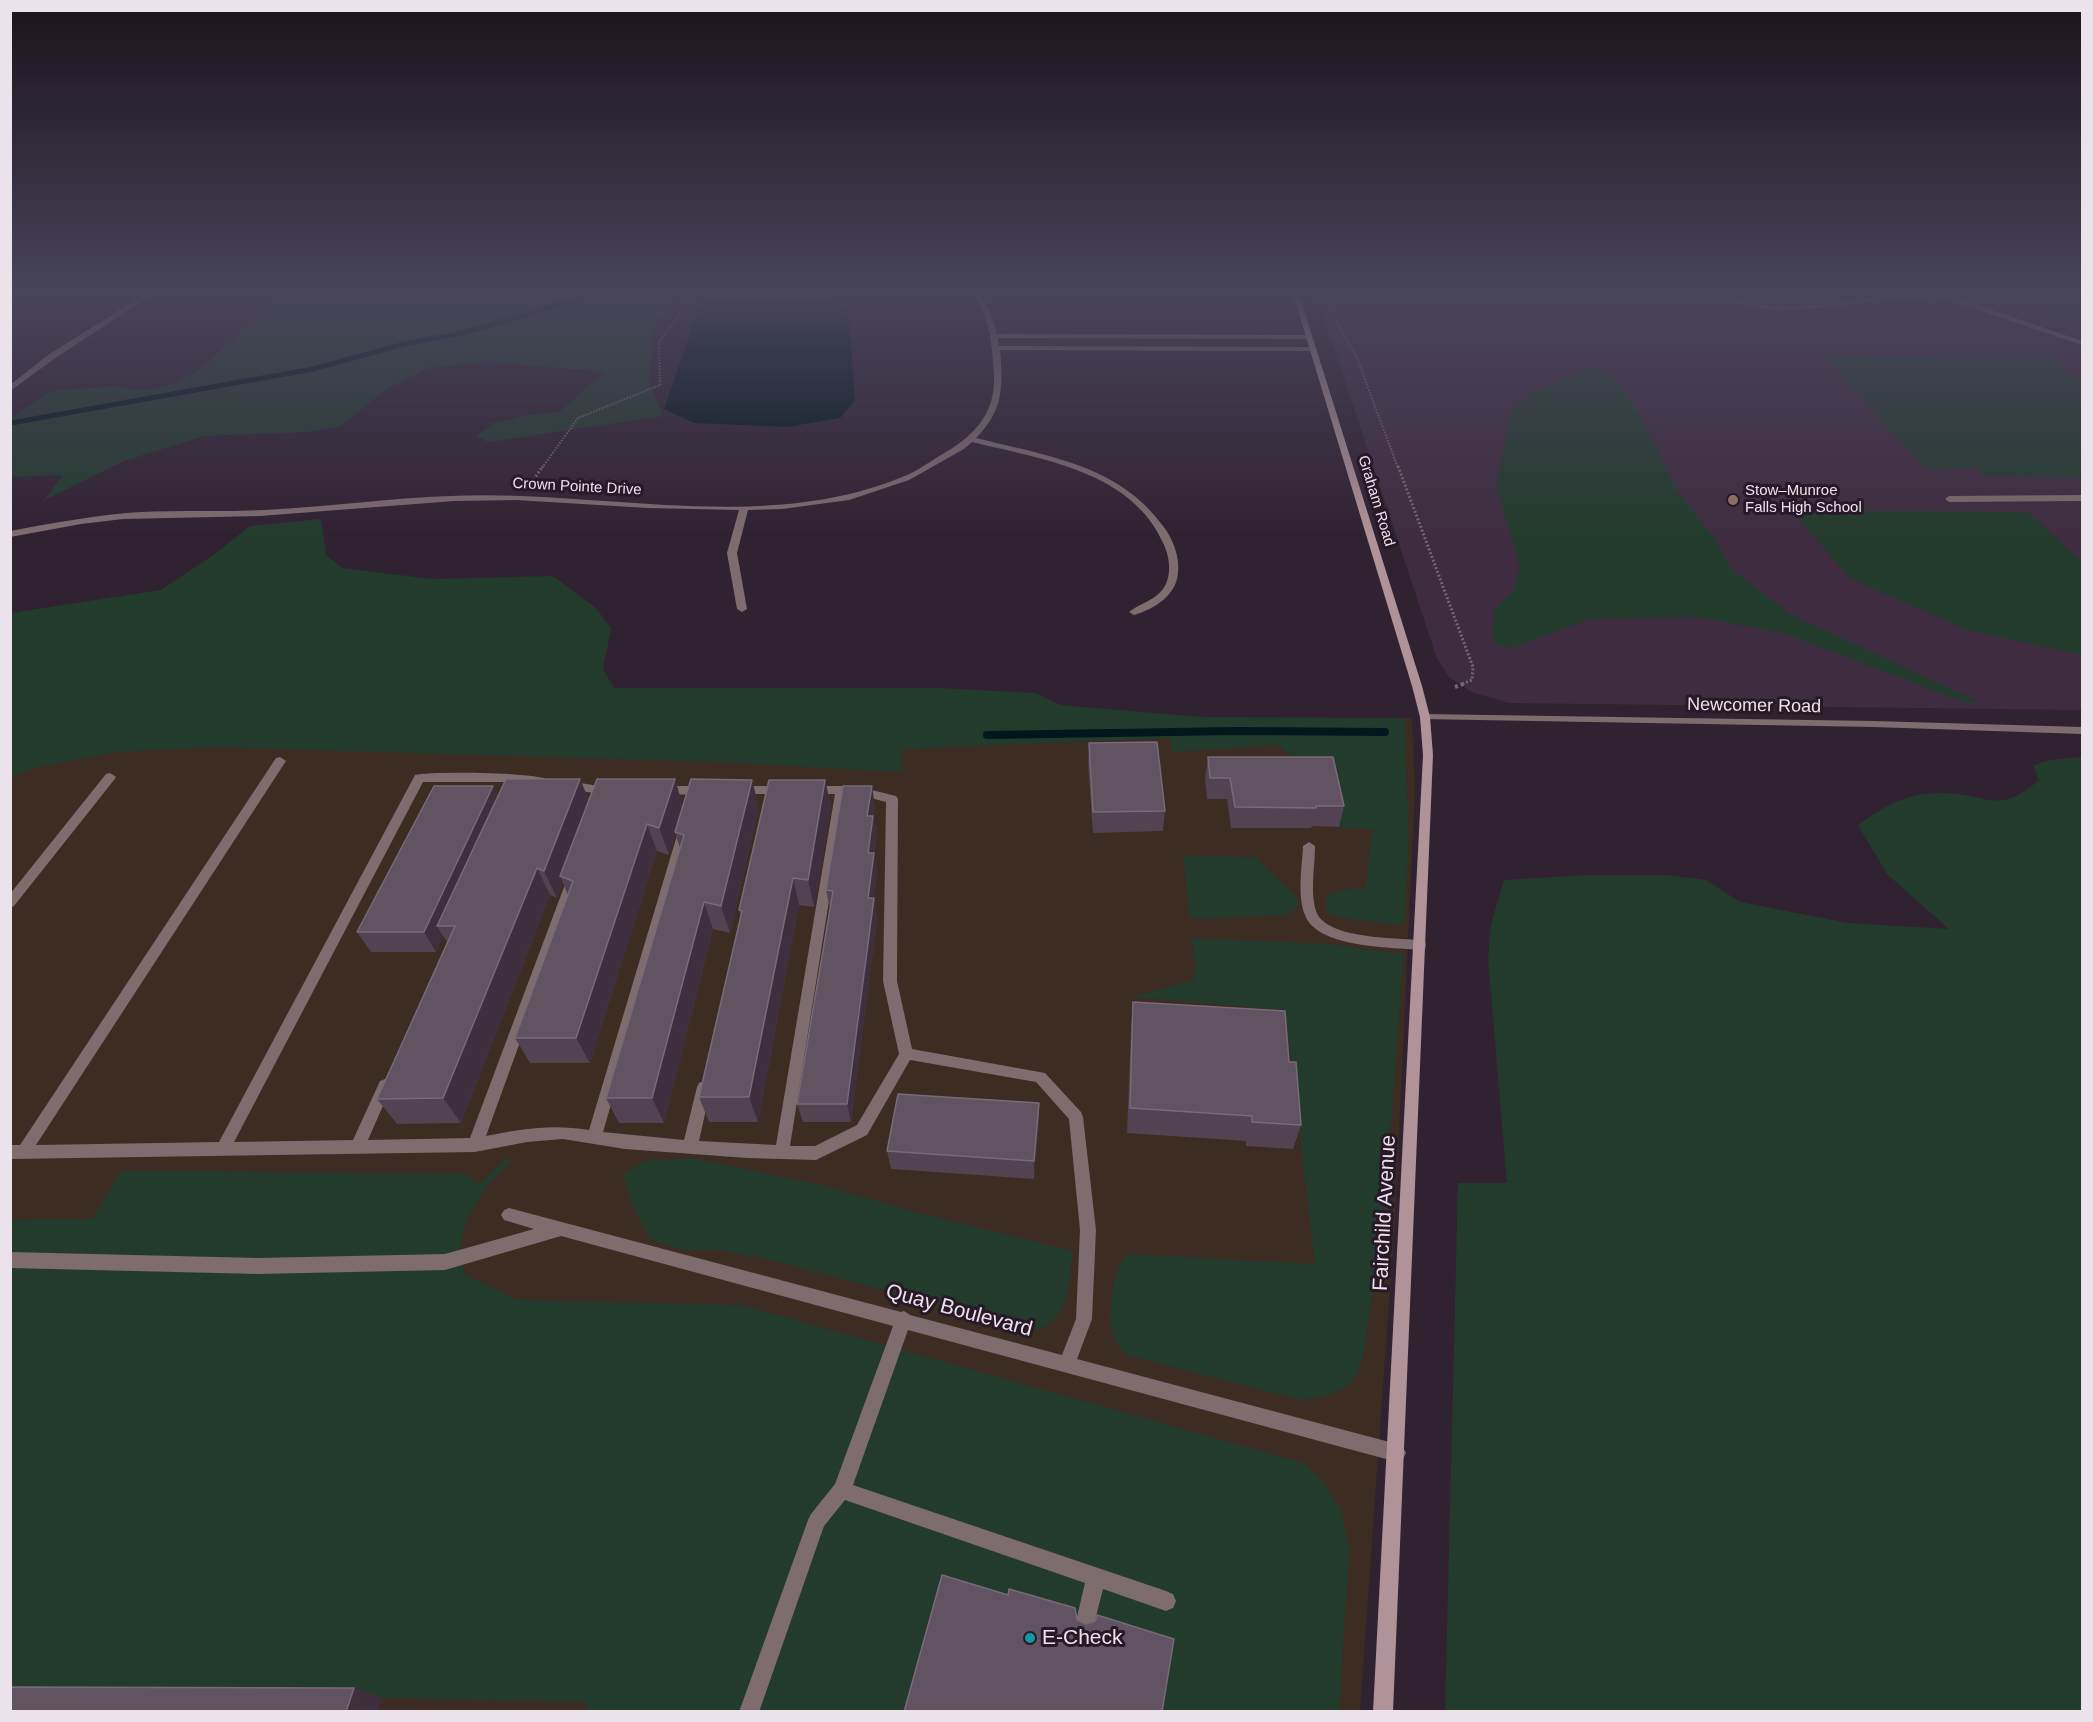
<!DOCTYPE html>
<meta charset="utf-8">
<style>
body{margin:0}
#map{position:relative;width:2093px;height:1722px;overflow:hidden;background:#312232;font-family:Arial,sans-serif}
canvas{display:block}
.frame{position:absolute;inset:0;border:12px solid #ece2ec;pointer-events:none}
</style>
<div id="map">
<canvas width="2093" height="1722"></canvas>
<div class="frame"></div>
</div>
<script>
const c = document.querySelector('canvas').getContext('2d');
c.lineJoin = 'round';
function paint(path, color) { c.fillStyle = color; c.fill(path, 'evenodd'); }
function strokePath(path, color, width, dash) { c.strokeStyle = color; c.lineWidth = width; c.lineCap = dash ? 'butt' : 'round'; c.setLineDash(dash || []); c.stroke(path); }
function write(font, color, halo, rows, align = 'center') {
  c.font = font + ' Arial,sans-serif'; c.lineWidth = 6; c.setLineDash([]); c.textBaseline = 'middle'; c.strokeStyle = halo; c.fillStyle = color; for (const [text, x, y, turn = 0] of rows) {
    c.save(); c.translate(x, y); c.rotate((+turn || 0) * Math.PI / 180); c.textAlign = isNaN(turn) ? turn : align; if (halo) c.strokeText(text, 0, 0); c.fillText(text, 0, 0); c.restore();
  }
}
const industrial = new Path2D(`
 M11,715L1412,718L1415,790L1395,1218L1360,1711L11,1712Z`);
const built = new Path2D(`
 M1316,294H2082V710L1509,703L1472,692L1449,677L1437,658Z`);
const green = new Path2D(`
 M283,294H671L672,304L654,331L649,383L663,416L489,442L476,436L493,423L534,414L560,412L604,372L487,362L429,368L385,390L340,427L307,432L204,436L124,461L43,501L63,475L11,477V418L50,391L119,386L135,390L153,389L178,382L201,368Z
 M2027,294H2082V324Z
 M1823,356L2052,358L2082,384V477L1984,476L1976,468L1926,469Z
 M1598,368L1616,380L1634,404L1678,492L1715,539L1732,570L1792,615L1980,702L1966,703L1783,633L1697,617L1590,619L1512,648L1497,645L1492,639L1495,609L1513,590L1520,568L1496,486L1512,409L1533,393L1584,369Z
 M1790,510L2028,512L2082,563V655L1967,630L1851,579Z
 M321,519L326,555L342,568L432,579L553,576L597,609L611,629L603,669L614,688H938L1035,693L1060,705L1202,717L1404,718L1409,839L1404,923L1396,925L1333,916L1326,909L1325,898C1338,889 1350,889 1365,888L1373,829L1338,828L1296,776L1291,755L1278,745L1172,752L1170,738L901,749L902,772L717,762L210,747L118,752L33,768L11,777V613L161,590L212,556L250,526Z
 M2082,757V1711H1445L1458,1183H1507L1488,958L1491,924L1504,880L1586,875H1666L1706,880L1740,902L1848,923L1949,929L1887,874L1858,825C1885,805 1909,792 1944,793C1989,794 1998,816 2039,780L2033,766L2049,760Z
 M1183,856L1255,857L1298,899V905L1289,915L1190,919Z
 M1192,938L1331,944L1403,954L1388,1170L1364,1350C1357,1390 1336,1398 1298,1399L1126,1355C1121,1349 1115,1343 1113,1335C1106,1316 1113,1268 1127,1254L1315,1264L1285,1010L1132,997L1194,980L1193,970L1196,969Z
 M692,1158L826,1186L907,1210L1073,1251C1068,1282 1071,1316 1038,1330L766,1259L720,1250H684L649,1239L631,1202L623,1175L645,1161Z
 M505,1159L512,1161C486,1184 465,1212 460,1247C459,1256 463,1267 465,1275L517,1300L742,1305L1304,1463L1322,1481L1342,1511L1349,1550L1339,1711L585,1712L587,1702L382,1698L11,1697L10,1220L92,1219L121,1171L465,1174L479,1185Z`);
const water = new Path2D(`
 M716,294H782L837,303L849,317L855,401L840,418L787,427L694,423L664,409L700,304Z`);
const streamFar1 = new Path2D(`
 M10,303L34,294
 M11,423L313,369L408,343L459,334L597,294`);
const stream = new Path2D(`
 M987,735L1236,731L1385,732`);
const pathFar2 = new Path2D(`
 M1327,294L1330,311L1357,358L1398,468
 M542,468L578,418L660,385L659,342L694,294`);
const pathFar1 = new Path2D(`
 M1398,466L1473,667L1472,680L1462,684
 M531,483L543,466`);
const path = new Path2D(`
 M1455,687L1466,683`);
const service = new Path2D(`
 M1720,294C1734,294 1746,303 1760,305C1799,309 1837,303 1876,297L1874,294L1940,297L1935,294H1946L2082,341V345L1949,300H1880L1822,308L1778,310L1757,308L1736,303Z
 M2082,495V501L1949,502L1945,499L1949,496Z
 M280,757L286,761L284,764L36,1145L219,1142L415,775C431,771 542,772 551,781L545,785L523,782H423L234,1142L353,1140L380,1081L385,1079L390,1081L392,1085L368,1140L470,1138L567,879L569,876H577L579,879L486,1136C523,1129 551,1124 589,1130L678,832L684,828L690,832L603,1132L684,1140L697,1087L699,1083L704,1081L709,1083L711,1087L699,1141L776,1145L835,794H811L805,790L811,786H856L896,796L898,799L897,981L912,1049L1045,1073L1081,1112L1083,1117L1096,1230L1092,1319L1077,1359L1397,1444L1403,1447L1406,1453L1403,1459L1397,1462L908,1330L853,1485L1166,1591L1173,1594L1176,1601L1173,1608L1166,1611L1103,1589L1092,1632L1085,1635L1078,1632L1075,1625L1085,1583L845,1500L824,1526L759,1712H739L808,1520L811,1514L835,1484L893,1326L561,1236L445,1270L258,1274L10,1268V1252L258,1258L445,1254L534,1229L504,1220L501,1215L504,1210L509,1208L901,1312L904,1311L910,1315L1062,1355L1076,1319L1080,1230L1069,1119L1036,1082L910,1060L867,1135L816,1160L747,1158L625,1149L563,1139L527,1142L475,1152L10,1159V1145H20L276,758ZM846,794H856L886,802L883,981L899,1054L857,1125L815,1146H790Z
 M110,773L116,777L114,780L14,906L10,908V894L106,774Z
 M568,781L605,787L611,791L605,795L564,788L562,785L564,782Z
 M664,786H704L710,790C703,796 665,796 658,790Z
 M739,786H782L788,790L782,794H739L733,790Z
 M1309,842L1315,846C1315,866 1310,892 1316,911C1325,939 1396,938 1420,940L1425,941L1426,945L1425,949L1420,950C1390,947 1317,948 1305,915C1297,895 1302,867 1303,846Z`);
const minor = new Path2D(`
 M145,294H153L54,359L10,391V385L48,355Z
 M973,294H980L991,314L997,334L1309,335L1312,337L1309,339L998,338L999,346L1313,347L1317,349L1313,351L1000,350C1003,386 1004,410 976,438C1044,455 1120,465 1163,526C1173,539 1180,557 1178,573C1176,596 1154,609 1134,615L1129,612C1140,603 1154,601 1163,589C1172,577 1170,558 1164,545C1133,471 1041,459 972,442L964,449L909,480L849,500L782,509L748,510L737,553L747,609L742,612L737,609L727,553L739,510L648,508L516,500L454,501L260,516L123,519L81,524L10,537V531C53,523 96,515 140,512C181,510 223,512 265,510C327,507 389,498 451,496C598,489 762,535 902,477C916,472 929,462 941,455C973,437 996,414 994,375C992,346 991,319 973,294Z`);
const tertiary = new Path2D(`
 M1425,714L1874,721L2082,727V734L1874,727L1421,719L1420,717L1421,715Z`);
const secondary = new Path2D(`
 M1293,294H1299L1422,686L1430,717L1433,755L1393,1712H1373L1423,755L1420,717L1412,686Z`);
const wall = new Path2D(`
 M1746,294H1835L1832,301L1795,302L1791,297L1749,298Z
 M1089,743L1165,811L1163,831L1093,833L1088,764Z
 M1208,757L1344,806L1339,827L1312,826L1311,828H1231L1227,799H1207L1205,778Z
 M580,779L589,800L683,805L759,807L730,933L713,929L664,1123H619L606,1098L680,848L675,833L669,855L657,851L590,1063H530L515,1038L568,895L563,883L557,898L550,895L461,1123L397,1124L377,1099L447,942L443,936L436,952H371L357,932L498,796Z
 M825,780L831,807L814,907L799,905L758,1122H709L699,1097L741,917L739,910Z
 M875,807L873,816L877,836L874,855L877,874L874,898L877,919L851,1122H803L797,1104L830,909L826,890Z
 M1133,1002L1289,1062L1301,1125L1293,1149L1246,1146V1141L1127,1133L1131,1028Z
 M1039,1122L1034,1179L891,1169L887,1151Z`);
const shadedWall = new Path2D(`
 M580,779L591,806L560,876L563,883L557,898L544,871Z
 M675,779L683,806L669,855L659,828Z
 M752,780L759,807L730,933L721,906Z
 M825,780L831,807L814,907L808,880Z
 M493,786L502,806L437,926L443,936L436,952L424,932Z
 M872,786L875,807L873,816L877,836L874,855L877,874L874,900V898L877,919L851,1122L847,1104L868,898L867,816Z
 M647,824L657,851L590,1063L576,1038Z
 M537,868L550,895L461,1123L443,1098Z
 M793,878L799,905L758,1122L749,1097Z
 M704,902L713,929L664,1123L652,1098Z
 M1039,1103V1122L1034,1179V1161Z
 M354,1688L382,1698L378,1712H346Z`);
const building = new Path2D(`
 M1157,742L1165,811L1093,812L1089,743Z
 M1208,757H1333L1344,806H1316V808L1235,807L1230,778H1210Z
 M506,779H580L544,871L537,868L443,1098L377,1099L455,926H437Z
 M597,779H675L659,828L647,824L576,1038H515L573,881L560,876Z
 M691,779L752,780L721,906L704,902L652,1098H606L684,835L675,832Z
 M769,780H825L808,880L793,878L749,1097H699L742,911L739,910Z
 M434,786H493L424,932H357Z
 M843,786H872L867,816H873L868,853H874L868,898H874L847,1104H797L833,891L826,890Z
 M1133,1002L1285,1011L1289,1062H1296L1301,1125L1252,1122V1116L1130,1108Z
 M898,1094L1039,1103L1034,1161L887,1151Z
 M942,1575L1008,1595L1009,1589L1075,1608L1077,1620L1086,1624L1095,1621L1097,1615L1174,1639L1162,1712H904Z
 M10,1687L354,1688L346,1712H10Z`);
const markers = [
 [1733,500,6,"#8d6e63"],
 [1030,1638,6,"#0f9aa8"]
];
const farStreetnames = [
 ["Crown Pointe Drive",577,487,3],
 ["Graham Road",1376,501,73]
];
const farPoinames = [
 ["Stow–Munroe",1745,491],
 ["Falls High School",1745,508]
];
const streetNames = [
 ["Newcomer Road",1754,706,1]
];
const nearStreetnames = [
 ["Fairchild Avenue",1385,1213,-87],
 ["Quay Boulevard",959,1311,15]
];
const nearPoinames = [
 ["E-Check",1042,1638]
];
paint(industrial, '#3c2c21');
paint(built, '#3f2c40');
paint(green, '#233b2d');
paint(water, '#02171d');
strokePath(streamFar1, '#02171d', 5);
strokePath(stream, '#02171d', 8);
strokePath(pathFar2, '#746674', 2, [1.5, 1.5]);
strokePath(pathFar1, '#746674', 3, [2, 2]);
strokePath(path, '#746674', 4, [3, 3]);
paint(service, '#7e6c6f');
paint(minor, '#7e6c6f');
paint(tertiary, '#7e6c6f');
paint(secondary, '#b09398');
paint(wall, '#524252');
paint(shadedWall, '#3e2e3e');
paint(building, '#625362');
strokePath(building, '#786a78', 1.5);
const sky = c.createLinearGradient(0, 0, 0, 536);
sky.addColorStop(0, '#1b131c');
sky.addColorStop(0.55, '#48445a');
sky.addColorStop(1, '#48445a00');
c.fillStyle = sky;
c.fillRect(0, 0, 2093, 536);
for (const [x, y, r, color] of markers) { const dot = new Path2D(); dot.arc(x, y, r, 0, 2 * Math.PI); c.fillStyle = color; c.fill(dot); strokePath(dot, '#271928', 2); }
write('15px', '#ece2ec', '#271928', farStreetnames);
write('15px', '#ece2ec', '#271928', farPoinames, 'left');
write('18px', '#ece2ec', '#271928', streetNames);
write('21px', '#ece2ec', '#271928', nearStreetnames);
write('21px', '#ece2ec', '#271928', nearPoinames, 'left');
</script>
